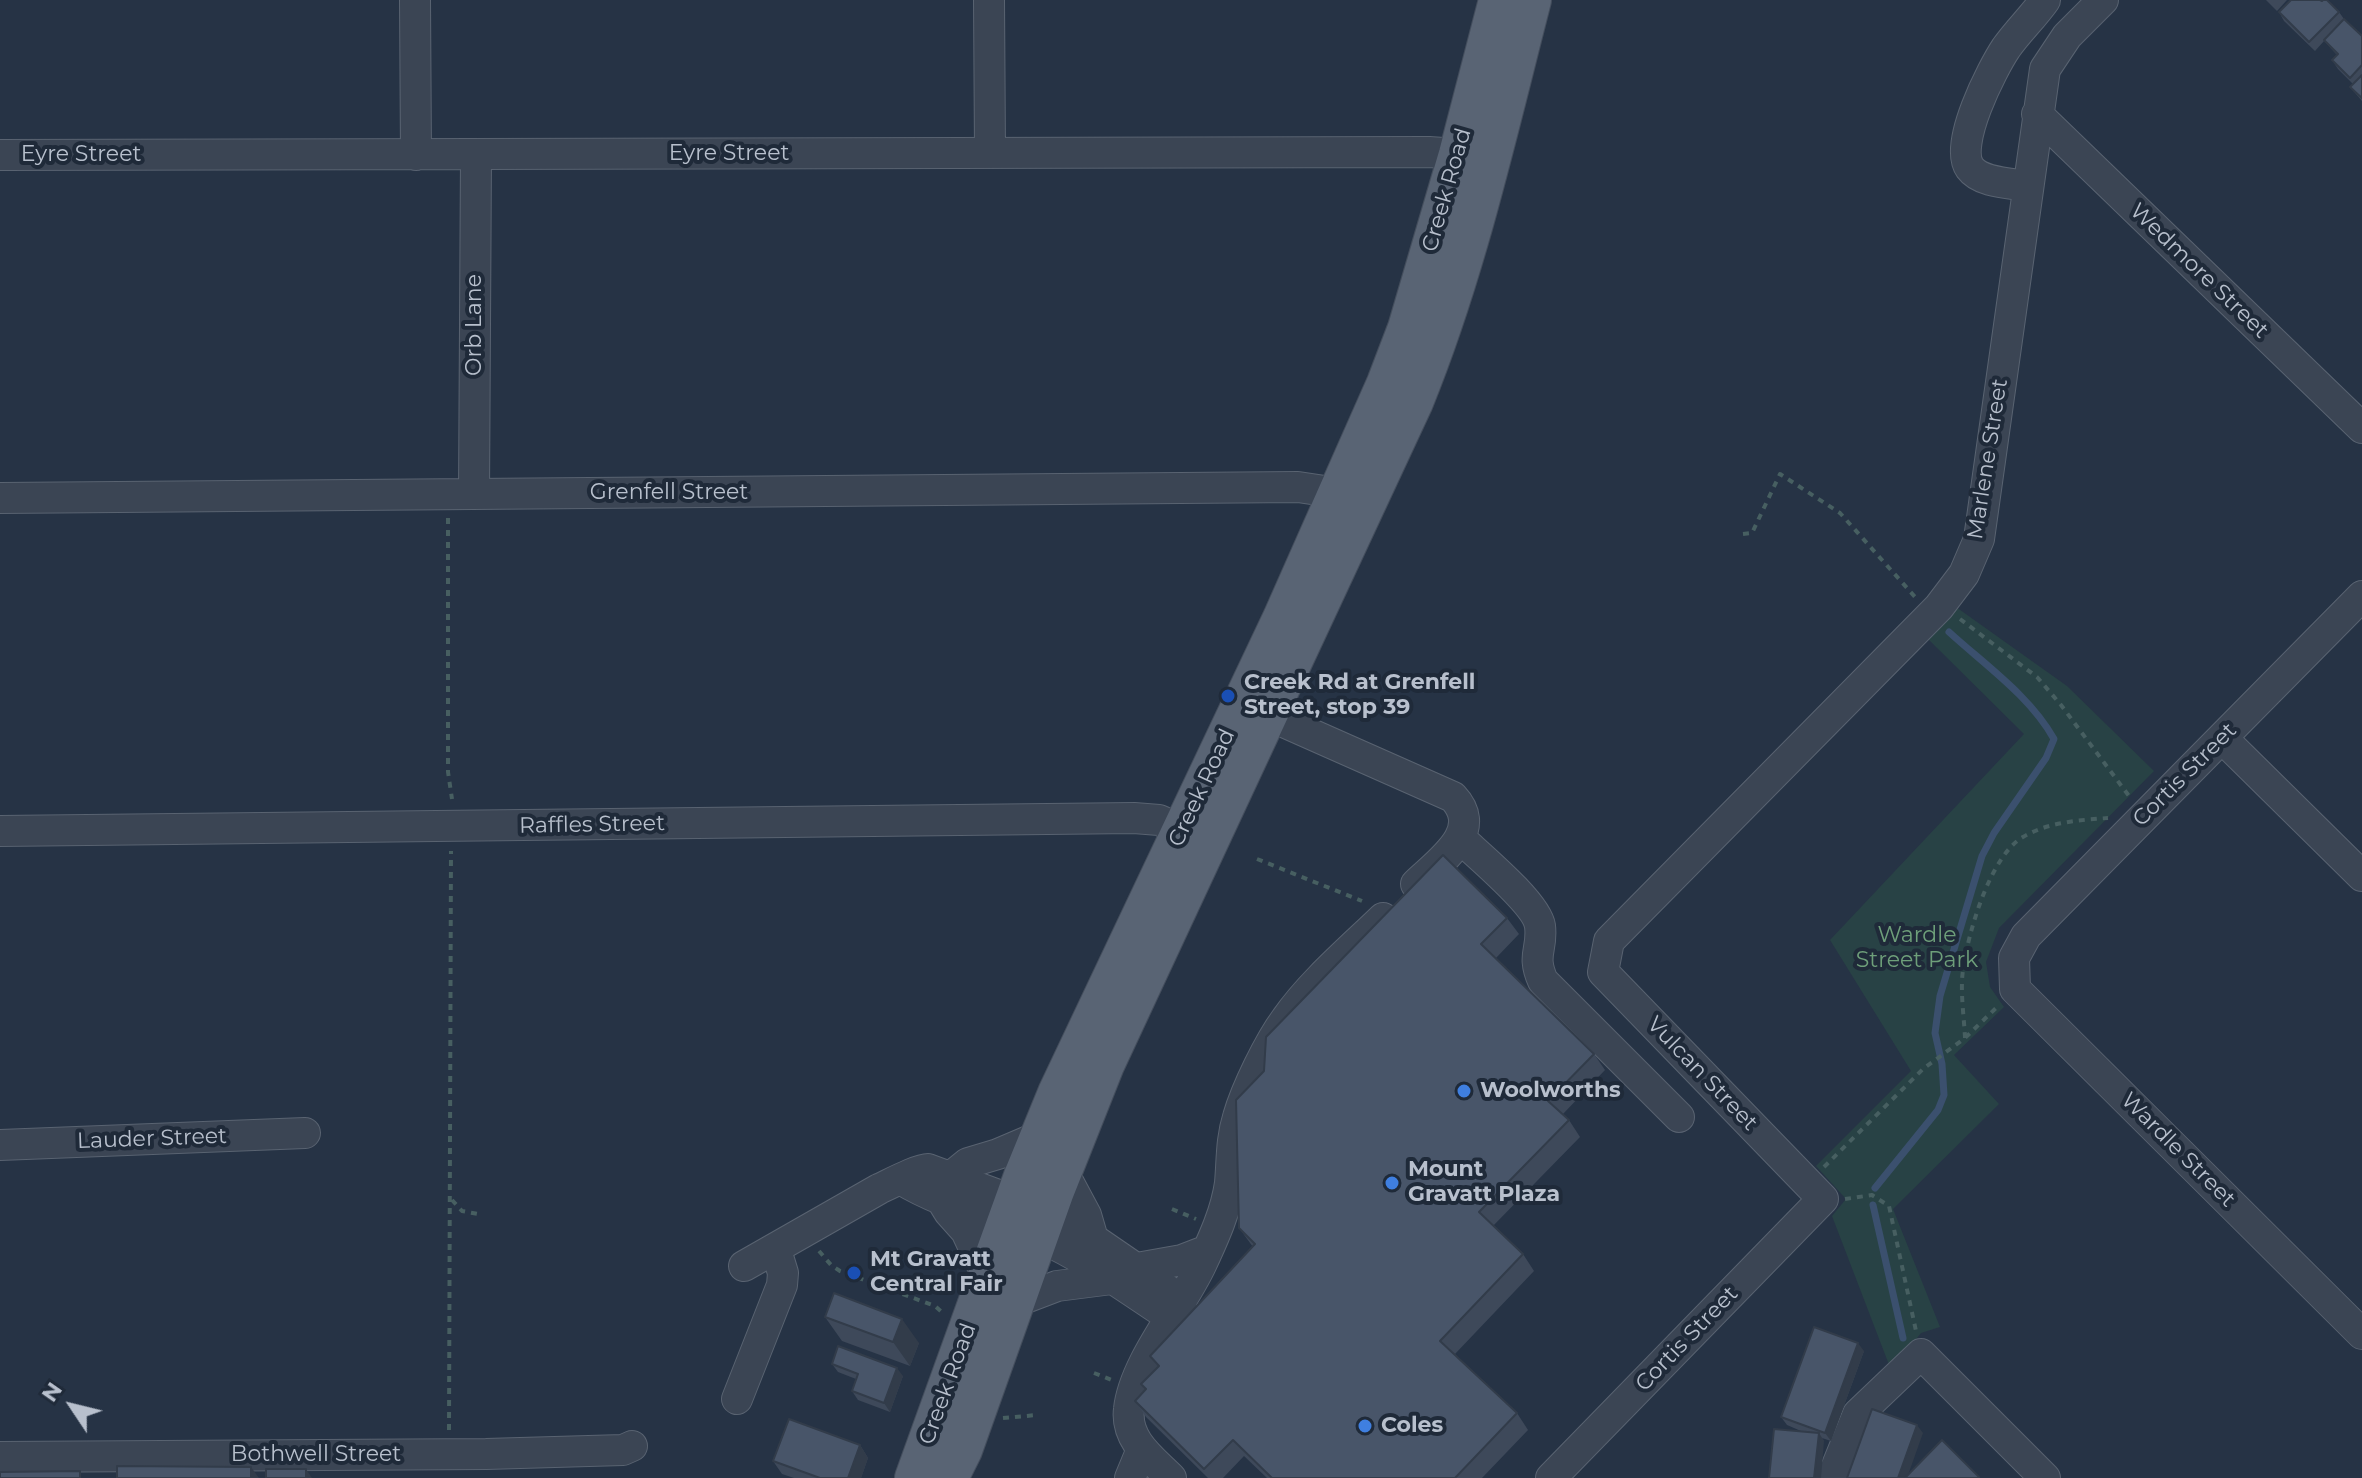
<!DOCTYPE html>
<style>
body{margin:0}
#map{position:relative;width:2362px;height:1478px;overflow:hidden;background:#263345;font-family:Montserrat,sans-serif}
canvas{display:block}
.north{position:absolute;left:32px;top:1366px;width:80px;height:80px;-webkit-text-stroke:6px #1f2a39;paint-order:stroke;rotate:305deg;font-size:22px;font-weight:700;line-height:32px;text-align:center;color:#b8c0cd}
.north::after{content:'';display:block;margin:auto;width:28px;height:36px;background:#b8c0cd;clip-path:polygon(50% 0,100% 100%,50% 72%,0 100%)}
</style>
<div id="map">
<canvas width="2362" height="1478"></canvas>
<div class="north">N</div>
</div>
<script>
const c = document.querySelector('canvas').getContext('2d');
c.lineJoin = 'round';
function paint(path, color) { c.fillStyle = color; c.fill(path, 'evenodd'); }
function strokePath(path, color, width, dash) { c.strokeStyle = color; c.lineWidth = width; c.lineCap = dash ? 'butt' : 'round'; c.setLineDash(dash || []); c.stroke(path); }
function write(font, color, halo, rows, align = 'center') {
  c.font = font + ' Montserrat,sans-serif'; c.lineWidth = 8; c.setLineDash([]); c.textBaseline = 'middle'; c.strokeStyle = halo; c.fillStyle = color; for (const [text, x, y, turn = 0] of rows) {
    c.save(); c.translate(x, y); c.rotate((+turn || 0) * Math.PI / 180); c.textAlign = isNaN(turn) ? turn : align; if (halo) c.strokeText(text, 0, 0); c.fillText(text, 0, 0); c.restore();
  }
}
const green = new Path2D(`
 M1956,607L2067,686L2154,771L1999,928L1986,962L1990,987L2004,1007L1954,1055L1999,1104L1893,1209L1940,1327L1921,1333L1891,1370L1832,1216L1846,1199L1816,1166L1911,1071L1830,940L2024,734L1928,639Z`);
const stream = new Path2D(`
 M1875,1188L1938,1110L1944,1095L1942,1064L1935,1033L1940,996L1982,856L1994,833L2046,758L2054,739C2030,696 1985,665 1949,632
 M1873,1205L1903,1338`);
const path = new Path2D(`
 M448,518V772L452,799
 M1743,534L1752,533L1780,474L1840,513L1916,598
 M1960,619L2037,677L2061,705L2129,796
 M1257,859L1362,901
 M1965,1038C1964,1016 1960,991 1963,970C1968,933 1990,856 2023,837C2048,822 2080,820 2108,818
 M1824,1167L1923,1069L1965,1038L1996,1008
 M1845,1199L1872,1195L1889,1206L1916,1331
 M452,1200L462,1211L478,1214
 M1172,1209L1196,1219
 M819,1251L831,1265L840,1271L935,1306L944,1314
 M1094,1373L1112,1380
 M1003,1418L1037,1415
 M449,1430L451,851`);
const minor = new Path2D(`
 M415,0L416,155
 M989,0L990,152
 M2037,114L2362,428
 M0,155L1429,152L1458,154
 M2027,186C2010,183 1981,183 1970,168C1953,145 1992,69 2006,48C2018,31 2033,17 2045,0
 M474,494L476,155
 M0,498L1298,487L1338,493
 M2362,596L2026,936L2014,958L2015,989L2362,1334
 M1268,715L1453,797C1485,831 1440,861 1416,884
 M2222,738L2362,876
 M0,831L1134,818L1159,820L1182,830
 M1461,839C1479,856 1537,904 1540,926C1543,950 1531,954 1543,981L1679,1117
 M0,1145L305,1133
 M1063,1172L1086,1215L1093,1239
 M952,1176L968,1163L998,1154L1038,1137
 M902,1180C944,1205 994,1217 1039,1237C1086,1258 1129,1290 1172,1318
 M941,1199L949,1212L966,1231L987,1276
 M744,1266L879,1189C890,1184 918,1169 928,1169L1047,1213L1093,1239L1182,1300
 M1137,1268L1182,1260L1208,1250
 M1015,1302L1057,1286L1112,1279
 M737,1399L782,1285L783,1273L776,1250
 M0,1457L486,1454L623,1450L632,1446
 M1130,1478L1142,1449
 M1171,1478C1152,1459 1125,1440 1129,1409C1134,1362 1182,1307 1202,1263C1214,1237 1226,1211 1230,1183C1232,1160 1231,1139 1238,1117C1246,1089 1269,1042 1286,1019C1311,983 1351,949 1383,918
 M1551,1478L1823,1199L1603,972L1609,941L1939,607L1964,574L1979,539L2045,69L2067,36L2103,0
 M1832,1478L1858,1414L1921,1354L2045,1478`);
const major = new Path2D(`
 M914,1478L1023,1176L1057,1093L1282,618L1386,383L1407,328L1458,154L1498,0
 M949,1478L963,1450L1055,1191L1105,1065L1414,402C1467,272 1497,135 1532,0`);
const wall = new Path2D(`
 M2266,0H2287L2277,11Z
 M2279,12H2339L2344,19L2362,36V101L2350,87L2353,84L2338,69L2332,60L2337,55L2324,41L2315,51L2284,21Z
 M1507,918L1519,934L1496,958L1594,1054L1605,1070L1563,1114L1569,1120L1580,1137L1493,1226L1523,1254L1534,1271L1455,1354L1517,1413L1528,1430L1482,1478H1267L1244,1456L1223,1478H1208L1146,1417L1135,1401L1145,1390L1141,1384L1158,1367L1150,1356L1253,1247L1239,1228L1236,1100Z
 M825,1317L919,1343L910,1366L842,1341Z
 M1864,1351L1831,1441L1822,1438L1824,1441L1787,1425L1781,1417Z
 M832,1364L903,1376L890,1412L858,1400L852,1391L856,1379L838,1372Z
 M860,1445L868,1458L861,1478H794L782,1474L773,1461Z`);
const shadedWall = new Path2D(`
 M902,1319L919,1343L910,1366L893,1342Z
 M1858,1343L1864,1351L1831,1441L1825,1433Z
 M897,1368L903,1376L890,1412L884,1403Z
 M1917,1425L1923,1433L1907,1478H1898Z
 M1819,1433L1824,1441L1821,1478H1814Z
 M860,1445L868,1458L861,1478H848Z
 M251,1467L259,1478H251Z
 M306,1469L312,1478H306Z`);
const building = new Path2D(`
 M2291,0H2320L2322,1L2323,0H2327L2339,12L2309,42L2279,12Z
 M2344,19L2362,36V65L2350,78L2332,60L2338,54L2324,40Z
 M2362,75V98L2350,87Z
 M1443,855L1507,918L1481,944L1594,1054L1548,1101L1569,1120L1479,1212L1523,1254L1440,1341L1517,1413L1455,1478H1272L1233,1440L1204,1469L1135,1401L1146,1389L1141,1384L1159,1366L1150,1356L1255,1244L1239,1228L1236,1100L1264,1071L1266,1037Z
 M834,1293L902,1319L893,1342L825,1317Z
 M1814,1327L1858,1343L1825,1433L1781,1417Z
 M838,1346L897,1368L884,1403L852,1391L858,1374L832,1364Z
 M1872,1409L1917,1425L1898,1478H1847Z
 M789,1419L860,1445L848,1478H820L773,1461Z
 M1774,1429L1819,1433L1814,1478H1769Z
 M1942,1440L1979,1477L1978,1478H1905Z
 M117,1466L251,1467V1478H117Z
 M266,1469H306V1478H266Z
 M80,1471V1478H0V1472Z`);
const markers = [
 [1228,696,8,"#1a4fb4"],
 [1464,1091,8,"#3f7fe0"],
 [1392,1183,8,"#3f7fe0"],
 [854,1273,8,"#1a4fb4"],
 [1365,1426,8,"#3f7fe0"]
];
const streetNames = [
 ["Eyre Street",729,154],
 ["Eyre Street",81,155],
 ["Creek Road",1447,190,-74],
 ["Wedmore Street",2199,271,44],
 ["Orb Lane",475,325,-90],
 ["Marlene Street",1988,459,-81],
 ["Grenfell Street",669,493],
 ["Cortis Street",2185,775,-45],
 ["Creek Road",1202,788,-65],
 ["Raffles Street",592,825,-1],
 ["Vulcan Street",1702,1074,46],
 ["Lauder Street",152,1139,-2],
 ["Wardle Street",2178,1150,45],
 ["Cortis Street",1687,1339,-46],
 ["Creek Road",948,1384,-70],
 ["Bothwell Street",316,1455]
];
const poiNames = [
 ["Creek Rd at Grenfell",1244,683],
 ["Street, stop 39",1244,708],
 ["Woolworths",1480,1091],
 ["Mount",1408,1170],
 ["Gravatt Plaza",1408,1195],
 ["Mt Gravatt",870,1260],
 ["Central Fair",870,1285],
 ["Coles",1381,1426]
];
const parkNames = [
 ["Wardle",1917,936],
 ["Street Park",1917,961]
];
paint(green, '#284245');
strokePath(stream, '#3b506e', 7);
strokePath(minor, '#596371', 32);
strokePath(major, '#444e5d', 40);
strokePath(path, '#475f61', 4, [6, 6]);
strokePath(minor, '#3b4554', 30);
strokePath(major, '#596474', 38);
paint(wall, '#3e495a');
paint(shadedWall, '#323c4a');
paint(building, '#485569');
strokePath(building, '#323c4a', 2);
for (const [x, y, r, color] of markers) { const dot = new Path2D(); dot.arc(x, y, r, 0, 2 * Math.PI); c.fillStyle = color; c.fill(dot); strokePath(dot, '#1f2a39', 3); }
write('22px', '#b8c0cd', '#1f2a39', streetNames);
write('bold 22px', '#b8c0cd', '#1f2a39', poiNames, 'left');
write('22px', '#6e9f7a', '#1f2a39', parkNames);
</script>
